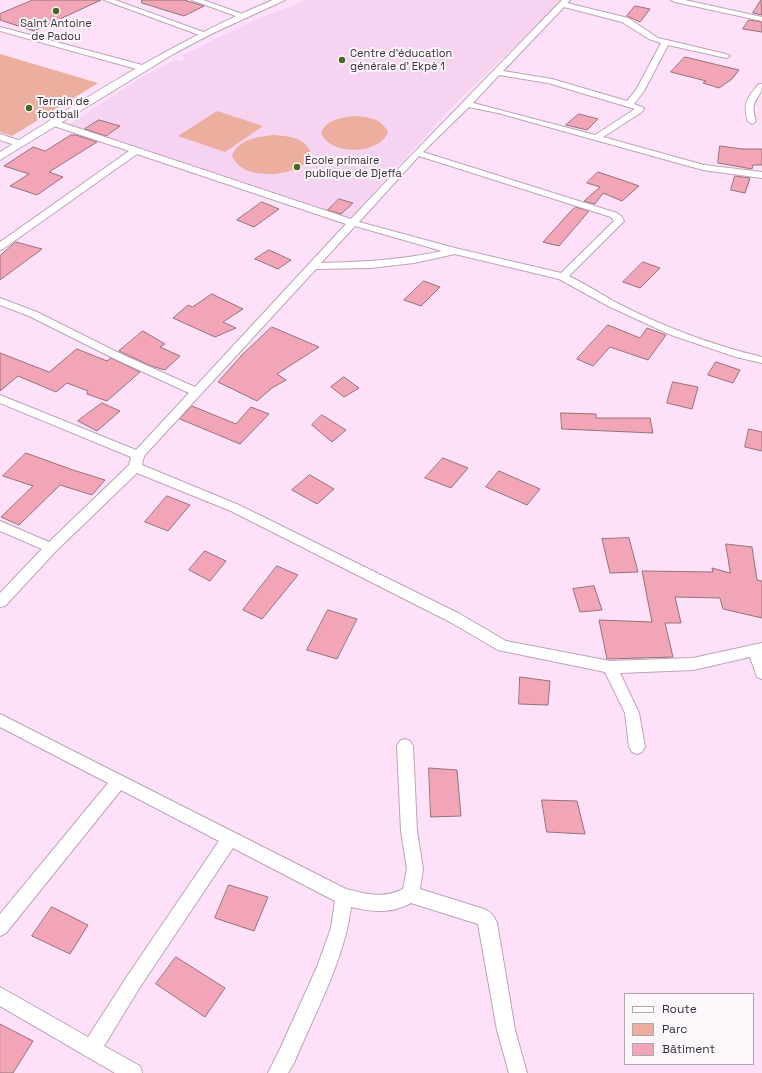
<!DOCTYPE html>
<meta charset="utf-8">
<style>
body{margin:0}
#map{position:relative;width:762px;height:1073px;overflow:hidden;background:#fee1f9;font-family:"Space Grotesk",sans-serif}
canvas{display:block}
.legend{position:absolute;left:624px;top:993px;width:130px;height:72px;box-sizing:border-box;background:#fdf7fc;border:1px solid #afa7ae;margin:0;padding:5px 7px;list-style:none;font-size:12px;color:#3b3039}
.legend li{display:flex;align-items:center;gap:8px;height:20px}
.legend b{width:20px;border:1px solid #afa7ae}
</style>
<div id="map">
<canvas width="762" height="1073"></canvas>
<ul class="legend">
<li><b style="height:5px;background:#fff"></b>Route</li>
<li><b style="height:11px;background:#ecae9e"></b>Parc</li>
<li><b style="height:11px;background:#f2a5b7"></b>Bâtiment</li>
</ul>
</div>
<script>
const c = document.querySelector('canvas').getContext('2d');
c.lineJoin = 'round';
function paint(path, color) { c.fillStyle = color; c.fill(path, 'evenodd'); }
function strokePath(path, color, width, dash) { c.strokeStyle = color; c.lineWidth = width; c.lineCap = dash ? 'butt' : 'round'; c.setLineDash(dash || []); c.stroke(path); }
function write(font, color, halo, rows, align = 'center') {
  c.font = font + ' "Space Grotesk",sans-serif'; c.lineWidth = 4; c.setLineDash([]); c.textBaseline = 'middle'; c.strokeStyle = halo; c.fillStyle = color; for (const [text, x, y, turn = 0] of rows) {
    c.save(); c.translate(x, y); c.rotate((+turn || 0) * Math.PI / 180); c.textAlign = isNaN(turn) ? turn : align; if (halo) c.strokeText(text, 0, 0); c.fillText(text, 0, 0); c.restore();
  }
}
const built = new Path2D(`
 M306,0H563L454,105L351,218L68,125L147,74L175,60L181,61L186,59L181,56L255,20Z`);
const green = new Path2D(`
 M0,54L98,83L12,136L0,132Z
 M217,111L263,126L225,152L178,136Z
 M354,116C368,117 381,118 388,132C380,155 330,156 321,133C327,119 341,118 354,116Z
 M273,135C288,136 305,137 311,153C310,156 309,159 307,161C291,179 239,180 232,155C240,139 257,137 273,135Z`);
const building = new Path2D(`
 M33,0H101L34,31L0,20V14Z
 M142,0H184L204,6L184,16L142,3Z
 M761,0L762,15L753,13Z
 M635,6L650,9L640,22L627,16Z
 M749,20L762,22V32L743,29Z
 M685,57L739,70L732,79L719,88L703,83L706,81L671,72Z
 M579,114L598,119L587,130L566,125Z
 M99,120L120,126L106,136L85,129Z
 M71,135H76L97,142L49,172L63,177L37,195L10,186L29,174L4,166L33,147L45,151Z
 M720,146L742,149H762V165H753L752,169L718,163Z
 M598,172L622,180L639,186L622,201L603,193L595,204L584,201L600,187L587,183Z
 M735,176L750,178L745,193L731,190Z
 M339,199L353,203L341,214L328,210Z
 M262,202L279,209L254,227L237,220Z
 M576,207L589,211L559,246L543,242L571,211Z
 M16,242L42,249L0,280V256Z
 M269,250L291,260L278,269L255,259Z
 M643,262L660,268L640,288L623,282Z
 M424,281L440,287L421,306L404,300Z
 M212,294L243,309L223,322L236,328L215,337L173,318L188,305L192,307Z
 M608,325L640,338L647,328L666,335L648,360L610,347L593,366L577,359Z
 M272,327L319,347L277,374L286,380L272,388L257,401L218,382L242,355Z
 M143,331L165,344L160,347L180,356L165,370L151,366L119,351Z
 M77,349L107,361L111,358L140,372L107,401L87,394L88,391L67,383L56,392L18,376L0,391V353L49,372Z
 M716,362L740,370L733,383L708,375Z
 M344,377L359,388L344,397L331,387Z
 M673,382L698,387L692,409L667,403Z
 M102,403L120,411L97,431L78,421Z
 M192,406L236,424L251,407L269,414L240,444L180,419Z
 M561,413L596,414V418H650L653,433L562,429Z
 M322,415L346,430L332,442L312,425Z
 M749,429L762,432V451L745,447Z
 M26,453L73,470L105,480L92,495L60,485L19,525L1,517L33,486L3,476Z
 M443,458L468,468L451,488L425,478Z
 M499,471L540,489L527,505L486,487Z
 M310,475L334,489L317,504L292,490Z
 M167,496L190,505L168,531L145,522Z
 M629,538L638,572L610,573L602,539Z
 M726,544L752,547L757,580L762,581V618L723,609L720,598L675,597L681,623H665L673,657L607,659L599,620L652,622L642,571L713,572L712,568L730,573Z
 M205,551L226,561L210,581L189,570Z
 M277,566L298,575L262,619L243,610Z
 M594,586L602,610L580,612L573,589Z
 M328,610L357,619L337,659L307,650Z
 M520,677L550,681L548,705L519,704Z
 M429,768L457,770L461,816L431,817Z
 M542,800L577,801L585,834L547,832Z
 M229,885L268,897L254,931L215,918Z
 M52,907L88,925L70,954L32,936Z
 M176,957L225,988L205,1017L156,984Z
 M0,1024L33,1041L13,1073H0Z`);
const minor = new Path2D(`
 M104,0H115L209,34L205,36H202Z
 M192,0H203L248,16L247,18H241Z
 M562,0H570L567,3L628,18L658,38L726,54L730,56L726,58L668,45L644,91L634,104L644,108L642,112L603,137L704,165L762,172V178L703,170L498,113L469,107L423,152L617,213L621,216L624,221L569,276C585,284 600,293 615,302C661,326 712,345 762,357V363L736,357L671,335L608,306L559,279L455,254L414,263L370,268L316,269L144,456L142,465L239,505L460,614L506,641L610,661L693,658L762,643V679L757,677L750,657L693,670L620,673L639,713L645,747L642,752L637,754L632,752L629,747L625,713L605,672L498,650L450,622L231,511L137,473L56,551L5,606L0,607V593L42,549L0,531V521L49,542L129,465L131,457L0,403V395L136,450L189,393L113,358L29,316L0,305V298L37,312L121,354L195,387L346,224L137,154L3,249L0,250V242L129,151L51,125L50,123L51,121H57L351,219C420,145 492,73 562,0ZM564,7L622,22L649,39L661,43L636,90L627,101L552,79L503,71ZM499,75L548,83L635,109L595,135L473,103ZM419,156L611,217L614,221L561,273L455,248L359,222ZM355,226L442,251C402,260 362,262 321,263Z
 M671,0H685L762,17V21L675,2Z
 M0,27L146,66L147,68L143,70H140L0,31Z
 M759,84H762C762,100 748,98 756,121L752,124L748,121C742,105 748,96 759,84Z
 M0,134L24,142L25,144L21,147L0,140Z
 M0,714L346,889C366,894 384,899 403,889L407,869L401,831L397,746L400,741L405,739L410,741L413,746L417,831L423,869L420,889L484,909C491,912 494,916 497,923L515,1030L527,1073H509L497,1030L478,924L411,903C391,914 373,912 351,907C345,959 314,1015 294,1063L288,1073H268L280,1049L317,967L331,928L335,901L233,848L140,987L104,1046L140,1066L142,1073H115L0,1006V987L88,1037L128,975L219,841L121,790L6,933L0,936V914L108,783L0,727Z`);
const tertiary = new Path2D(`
 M273,0H285L211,34L175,53L0,160V152C89,96 176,40 273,0Z`);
const markers = [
 [56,11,4,"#48691f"],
 [342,60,4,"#48691f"],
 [29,108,4,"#48691f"],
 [297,167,4,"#48691f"]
];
const farPoinames = [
 ["Saint Antoine",56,24,"center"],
 ["de Padou",56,37,"center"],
 ["Centre d'éducation",350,54],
 ["générale d' Ekpè 1",350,67],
 ["Terrain de",37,102],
 ["football",37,115],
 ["École primaire",305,161],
 ["publique de Djeffa",305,174]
];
paint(built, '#f6d3f0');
paint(green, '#ecae9e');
paint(building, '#f2a5b7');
strokePath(building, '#947279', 1);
strokePath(minor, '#bea3b9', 2);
strokePath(tertiary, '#bea3b9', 2);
paint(minor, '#fff');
paint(tertiary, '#fff');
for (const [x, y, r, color] of markers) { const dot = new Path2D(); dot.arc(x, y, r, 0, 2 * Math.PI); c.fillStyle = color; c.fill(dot); strokePath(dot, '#fdf7fc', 1.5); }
write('11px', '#3b3039', '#fdf7fc', farPoinames, 'left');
</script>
